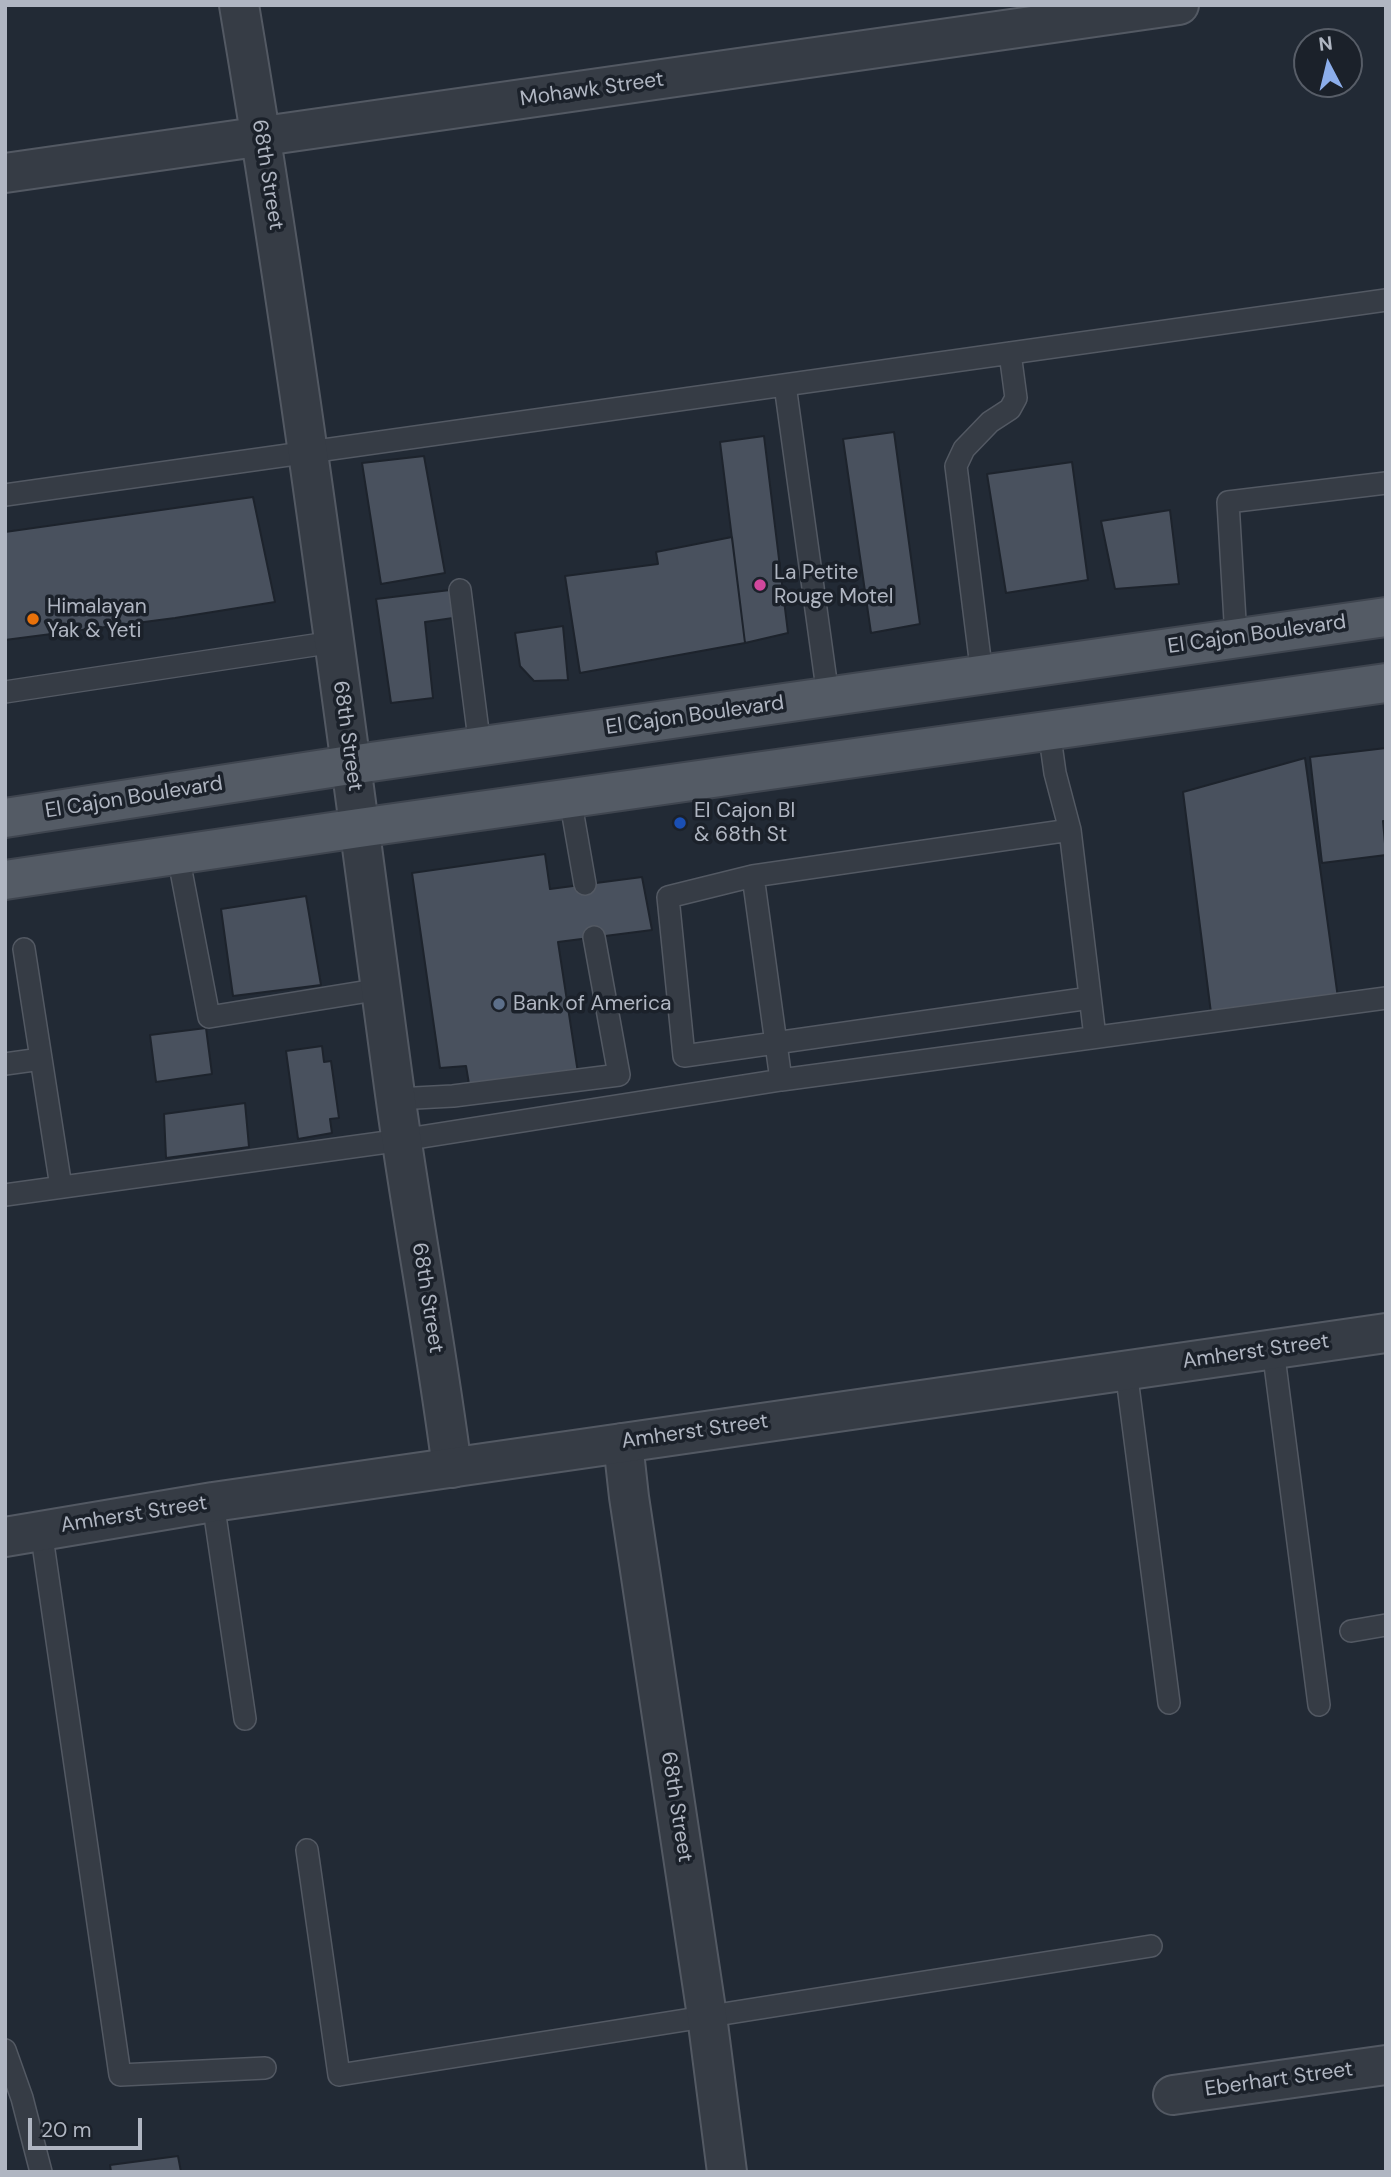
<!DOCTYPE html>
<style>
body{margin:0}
#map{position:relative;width:1391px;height:2177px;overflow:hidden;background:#222a35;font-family:"DM Sans",sans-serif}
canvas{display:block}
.frame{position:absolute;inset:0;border:7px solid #b0b6c2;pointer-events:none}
.north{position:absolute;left:1293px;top:28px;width:70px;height:70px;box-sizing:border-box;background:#1b212a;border:2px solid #575d67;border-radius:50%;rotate:353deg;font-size:19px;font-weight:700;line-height:28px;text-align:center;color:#b0b6c2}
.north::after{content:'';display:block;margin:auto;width:24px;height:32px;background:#8caeeb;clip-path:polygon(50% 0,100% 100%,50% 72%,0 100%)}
.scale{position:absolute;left:28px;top:2118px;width:114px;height:32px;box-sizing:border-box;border:4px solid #b0b6c2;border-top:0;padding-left:9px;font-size:21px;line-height:24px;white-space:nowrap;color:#b0b6c2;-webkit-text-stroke:5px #1b212a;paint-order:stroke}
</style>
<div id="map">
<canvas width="1391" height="2177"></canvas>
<div class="frame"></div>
<div class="north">N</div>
<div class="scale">20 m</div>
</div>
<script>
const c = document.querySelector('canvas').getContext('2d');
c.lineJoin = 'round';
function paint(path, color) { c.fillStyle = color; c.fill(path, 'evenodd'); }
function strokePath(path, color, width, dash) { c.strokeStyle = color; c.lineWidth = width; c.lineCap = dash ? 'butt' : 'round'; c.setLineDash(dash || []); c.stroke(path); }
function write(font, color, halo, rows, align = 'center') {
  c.font = font + ' "DM Sans",sans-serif'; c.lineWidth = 7; c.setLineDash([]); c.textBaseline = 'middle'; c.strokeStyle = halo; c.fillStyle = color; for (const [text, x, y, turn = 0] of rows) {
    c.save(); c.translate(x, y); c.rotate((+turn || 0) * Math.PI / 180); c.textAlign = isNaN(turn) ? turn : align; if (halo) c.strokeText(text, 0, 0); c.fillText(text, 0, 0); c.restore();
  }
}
const building = new Path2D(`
 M894,432L920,624L871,633L843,439Z
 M764,436L788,633L745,643L720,442Z
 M424,456L445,573L381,584L362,463Z
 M1072,462L1088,580L1006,593L987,474Z
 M253,497L275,602L175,618L5,640V532Z
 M1170,510L1179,584L1115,589L1101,521Z
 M732,537L745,643L580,673L565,576L658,564L656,552Z
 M450,590L453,618L425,622L433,698L391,703L376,599Z
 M563,626L568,680L534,681L520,666L515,633Z
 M1386,748V821H1383L1386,855L1322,863L1310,757Z
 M1305,758L1338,998L1211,1013L1183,792Z
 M545,854L550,889L642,877L652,930L558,942L578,1073L470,1090L466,1066L440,1068L412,873Z
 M306,896L321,985L233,996L221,909Z
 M206,1028L212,1074L156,1082L150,1035Z
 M322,1046L324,1062L331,1061L339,1118L330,1119L332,1133L298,1139L286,1051Z
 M245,1103L249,1147L166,1158L164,1114Z
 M178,2156L181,2172H111L110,2165Z`);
const service = new Path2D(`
 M785,385L828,696
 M5,495L1386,300
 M460,590L480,747
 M1236,638L1228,502L1386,483
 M982,675L956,466L964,449L990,422L1010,409L1016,398L1010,353
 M5,692L334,642
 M1049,730L1055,773L1070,830
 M570,798L585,884
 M178,855L209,1017L381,989
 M753,876L668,897L684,1056L1090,998
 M24,949L61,1187
 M5,1064L41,1059
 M781,1080L753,876L1070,830L1095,1037
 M396,1099L453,1096L619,1075L594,937
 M5,1195L402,1140L781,1080L1386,998
 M1273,1349L1319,1705
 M1126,1370L1169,1703
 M213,1502L245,1719
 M41,1530L120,2075L265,2068
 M1351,1631L1386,1625
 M307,1850L339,2075L1151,1946
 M5,2050L22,2098L41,2172`);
const minor = new Path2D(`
 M239,5C300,367 346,730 395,1094C412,1219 436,1343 452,1468
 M5,173L1179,5
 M623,1443L629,1497L707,2016L727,2172
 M1173,2095L1386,2065`);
const tertiary = new Path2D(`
 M5,1537L213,1502L1386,1333`);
const primary = new Path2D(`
 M5,818L350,765L1386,617
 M5,880L359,828L1386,683`);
const markers = [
 [760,585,7,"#d1479c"],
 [33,619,7,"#e8710a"],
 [680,823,7,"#1a4fb4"],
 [499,1004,7,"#5c6f8a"]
];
const streetNames = [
 ["Mohawk Street",592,90,-8],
 ["68th Street",267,175,81],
 ["El Cajon Boulevard",1257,635,-8],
 ["El Cajon Boulevard",695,716,-8],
 ["68th Street",347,736,82],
 ["El Cajon Boulevard",134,798,-9],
 ["68th Street",427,1298,81],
 ["Amherst Street",1256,1352,-8],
 ["Amherst Street",695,1432,-8],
 ["Amherst Street",134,1515,-9],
 ["68th Street",676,1807,81],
 ["Eberhart Street",1279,2080,-8]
];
const poiNames = [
 ["La Petite",774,573],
 ["Rouge Motel",774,597],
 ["Himalayan",47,607],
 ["Yak & Yeti",47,631],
 ["El Cajon Bl",694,811],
 ["& 68th St",694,835],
 ["Bank of America",513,1004]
];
paint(building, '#49515e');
strokePath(building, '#1d232c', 2);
strokePath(service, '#535963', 24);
strokePath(minor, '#535963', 42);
strokePath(tertiary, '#535963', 42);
strokePath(primary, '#3f454f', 42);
strokePath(service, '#363c45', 21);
strokePath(minor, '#363c45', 38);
strokePath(tertiary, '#363c45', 38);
strokePath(primary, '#545b65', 38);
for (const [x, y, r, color] of markers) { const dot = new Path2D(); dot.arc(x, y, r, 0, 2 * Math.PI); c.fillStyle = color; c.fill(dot); strokePath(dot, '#1b212a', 2.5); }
write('21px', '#b0b6c2', '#1b212a', streetNames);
write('21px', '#b0b6c2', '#1b212a', poiNames, 'left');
</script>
